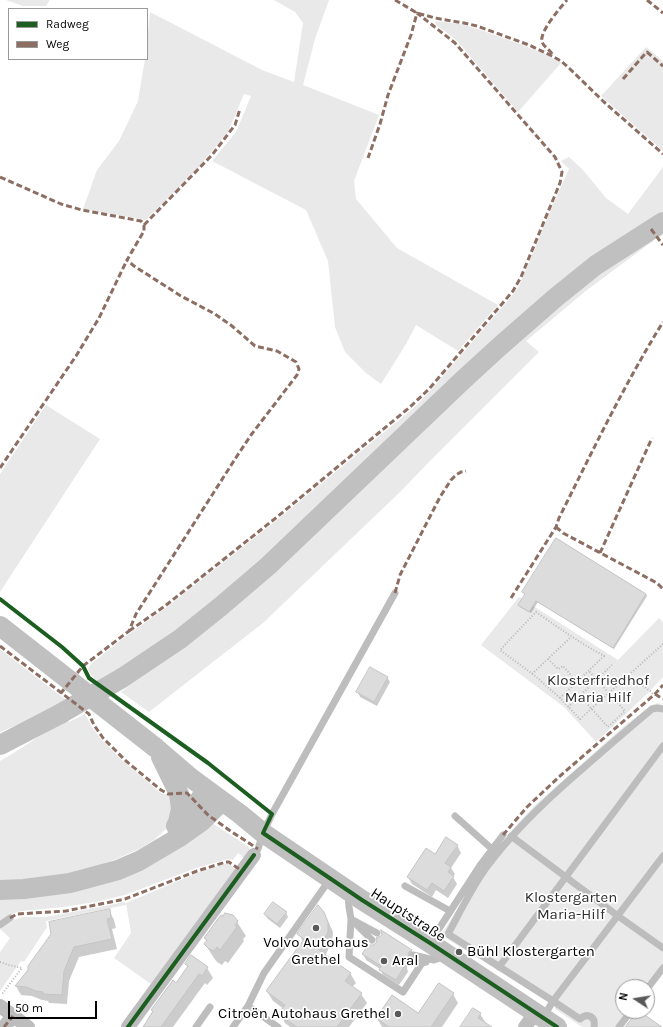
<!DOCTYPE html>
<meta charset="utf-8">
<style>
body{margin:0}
#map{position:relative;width:663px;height:1027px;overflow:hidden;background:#fff;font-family:Karla,sans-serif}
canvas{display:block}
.legend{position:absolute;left:8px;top:8px;width:140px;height:52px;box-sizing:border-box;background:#fff;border:1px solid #999;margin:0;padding:5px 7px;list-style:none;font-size:12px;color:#000}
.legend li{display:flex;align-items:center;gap:8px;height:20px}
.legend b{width:20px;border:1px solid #999}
.north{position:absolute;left:615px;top:979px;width:40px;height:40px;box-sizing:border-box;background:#fff;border:1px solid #999;border-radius:50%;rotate:282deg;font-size:11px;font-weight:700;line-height:16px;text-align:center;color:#000}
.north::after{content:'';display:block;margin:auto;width:14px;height:18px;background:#595959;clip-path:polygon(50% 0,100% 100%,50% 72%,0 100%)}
.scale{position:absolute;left:8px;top:1001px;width:89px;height:18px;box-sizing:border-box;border:2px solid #000;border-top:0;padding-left:5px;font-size:12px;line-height:14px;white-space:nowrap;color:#000;-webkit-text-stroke:3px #fff;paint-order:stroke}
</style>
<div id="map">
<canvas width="663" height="1027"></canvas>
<ul class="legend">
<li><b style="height:5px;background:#1b5e20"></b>Radweg</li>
<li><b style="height:5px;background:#8d6e63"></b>Weg</li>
</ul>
<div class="north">N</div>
<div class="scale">50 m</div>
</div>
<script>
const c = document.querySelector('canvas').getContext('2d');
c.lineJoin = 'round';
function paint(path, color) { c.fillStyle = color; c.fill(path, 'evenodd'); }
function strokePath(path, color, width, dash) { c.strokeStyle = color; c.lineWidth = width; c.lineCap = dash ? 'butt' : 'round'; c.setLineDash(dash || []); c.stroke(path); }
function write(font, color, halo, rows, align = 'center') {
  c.font = font + ' Karla,sans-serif'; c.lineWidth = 3.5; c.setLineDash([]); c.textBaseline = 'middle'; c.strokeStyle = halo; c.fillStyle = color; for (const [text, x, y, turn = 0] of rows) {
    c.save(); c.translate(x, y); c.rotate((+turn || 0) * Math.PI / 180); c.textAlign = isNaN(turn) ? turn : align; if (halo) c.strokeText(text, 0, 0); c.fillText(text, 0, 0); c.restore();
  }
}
const green = new Path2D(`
 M6,0H50L46,6H23Z
 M274,0H329L315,39L303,85L379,115L354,181L356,199L397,248L498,305L458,351L416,325L406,344L381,384L366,373L345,352L335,327L328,261L306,210L212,161L236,132L251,96L244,94L228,132L198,168L146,220L83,209L97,170L119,141L138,101L145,59H147V41L150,12L262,70L294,82L303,23L295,12Z
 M435,21L460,24L475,28L520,44L547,55L561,63L518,112L458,42L450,35L436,25Z
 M646,47L663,61V151L601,96Z
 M569,157L583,170L606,198L628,214L663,167V214L185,626L98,682L91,675L88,669L91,664L126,636L167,607L278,519L416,406L430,391L511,297L519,286L555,200L569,169L561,161Z
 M649,239L653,241L587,290L526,341L539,352L429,462L400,492L263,623L149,712L121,692L130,685L128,683L499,356L613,263Z
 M46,405L100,439L0,592V474Z
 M519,597L618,660L659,618L663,622V677L650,691L596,742L564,707L481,645Z
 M0,649L66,700L54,710L0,732Z
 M657,703L663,705V970L647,992V987H623V1011H634L622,1027H582L555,1009V1006L441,935L488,861L513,829L532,808L624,726L652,705Z
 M85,714L92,727L101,739L122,760L161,793L169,796L175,797L171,822L166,829L154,840L139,849L114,860L81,871L39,879L0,881V761C23,748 44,732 68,719L69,722Z
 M212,823L249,847L250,850L245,858L238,853L233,860L228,859L196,868L125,895L95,902L64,907L22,911L14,913L0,922V897L59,891Z
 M228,863L237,871L151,984L114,958L131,933L126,903L197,873Z
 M125,902L126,905L46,921L47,927L24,962L21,961L0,991V952L10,938L0,929L13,920L22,917H46Z`);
const shadow = new Path2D(`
 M524,592L646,594L647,596L614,649L538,602L531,613L520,607L519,605L525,595Z
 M387,677L390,682L377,706L360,697L358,692Z
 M457,845L461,853L451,868L455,874L453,877L457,884L448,898L436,890L432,897L412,884L408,877L435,855Z
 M109,910L114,920L116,928L112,929L117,949L79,957L69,981L67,1004L49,1003L48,1001L42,1000L32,996L21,995L16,986L29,970Z
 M286,913L288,917L280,928L268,919L265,915Z
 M323,913L329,923L333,932L332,942L325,956L350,973L356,983L352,987L361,994L367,1003L349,1027H290L285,1023L280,1014L284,1009L273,1001L267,991L303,942L299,934Z
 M237,922L246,936L243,939L244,941L228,963L225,961L222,965L217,962L214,958L205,944L207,941L205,938Z
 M382,932L412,951L414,956L411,959V963L407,965V968L408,972L399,985L383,975L380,969L366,960L363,954L377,944L383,935Z
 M186,964L207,968L213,978L207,985L205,983L173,1027H144L188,968Z
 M453,994L458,1003L442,1027H382L377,1018L419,1014Z
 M480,1014L486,1023L484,1025L486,1027H462Z`);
const building = new Path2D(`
 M556,538L646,594L613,648L536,601L529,612L518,605L525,594L522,592Z
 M370,667L388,677L374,702L356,692Z
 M446,837L458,845L445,863L451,867L448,872L454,876L444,891L432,883L427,890L407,877L426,848L435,854Z
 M273,902L287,912L277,924L264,914Z
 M318,905L324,912L328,922V932L323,942L318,949L351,973L345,981L362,993L337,1027H297L278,1014L285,1005L266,991L304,939L297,934Z
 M110,909L111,918L107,919L112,939L74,947L64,971L62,995L43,994V992L36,991L26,987L15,986L28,970V966L51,934L49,922Z
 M225,913L233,915L238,921L235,925L237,927L220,950L217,947L214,951L208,948L204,944L207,940L204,938L217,920L221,915L223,916Z
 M381,930L412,950L410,951L408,953L409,957L405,960L404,962L405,965L396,980L379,970L381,966L362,954L368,945H373L376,943L377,941L376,938L379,937L382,935Z
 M191,955L208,967L202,976L199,974L161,1027H143L153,1011L151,1010L173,980L176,983L188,966L185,964Z
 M439,983L454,993L431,1027H389L376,1018L392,995L418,1013Z
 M473,1008L481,1013L478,1018L492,1027H460Z
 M636,1011H639L662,1027H625L635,1014Z`);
const path = new Path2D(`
 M548,659L558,669L563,666L577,682
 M532,674L571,637
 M628,675L650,691L654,695
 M580,696L608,727L625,711L589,671
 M560,698L604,656C580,643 559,628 536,612L500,650L534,675L560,698L580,719L663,644
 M568,707L612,665
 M0,962L9,965L22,968L2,994`);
const lane = new Path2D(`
 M455,816L492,849
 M511,836L618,916L663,948
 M254,855L258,849L263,833L272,814L395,593
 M405,886L450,911
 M348,894L349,907L351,919L377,933
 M351,919L349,957L403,992L422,963
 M0,925L10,918
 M357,925L372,940
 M431,941L481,864L503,835
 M413,955L434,960L446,956
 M409,962L422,963L426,962
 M499,967L663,746
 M647,989L663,968
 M248,1006L264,973L330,879
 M544,1016L553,1001L663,856
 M196,1027L210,1007
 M233,1027L248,1006L278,1027
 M594,1027C596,1017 588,1012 580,1019L553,1001L448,934C460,912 471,889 486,868C513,831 546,800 581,770C604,750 628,729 652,709L657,708L663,709
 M619,1027L631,1011`);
const street = new Path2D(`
 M0,1006L28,1027
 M4,1027L13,1016
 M128,1027L254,855
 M525,1027L535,1013`);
const secondary = new Path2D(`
 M0,626L156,748L191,778L240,814L263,833L362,900L430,943L557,1027
 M122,678L180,639L220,607L268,566L463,380L499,347L555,298L596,265L663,222
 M0,745L60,714
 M161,757L179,794L181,809L178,822
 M176,826L178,822L197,803L207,790
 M0,890L24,889L70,883L118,870L139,861L178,838L202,821L222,801`);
const secondaryBridge = new Path2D(`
 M60,714L122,678`);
const quiet = new Path2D(`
 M395,0L417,13L435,18L464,23L477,26L529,45L552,56L561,61L570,69L604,102L663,154
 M647,0L663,13
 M552,54C550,50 544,47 542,42C539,32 560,8 567,0
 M623,79L644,55L647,52L663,66
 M0,177L61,204L82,210L141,221L144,225V231L127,260L134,266L181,296L215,314L232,326L255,346L277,351L296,362L299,369L297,375L251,435L237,456L136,614L129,631L83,666L61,693
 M144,225L212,155L235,125L240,109
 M651,229L663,245
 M0,468L76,356L99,318L127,260
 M556,527L563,533L657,583L663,589
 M600,553L652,438
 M395,593L400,575L440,497L451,480L456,475L461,472L466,471
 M511,598L556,527L559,518C592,452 624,385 663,322
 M129,631L165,606L277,517L410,407L429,389L513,291L521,277L560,183L562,172L555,157L455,43L417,13L411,35L388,95L380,124L368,158
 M0,646L89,714L94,725L103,738L126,761L161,790L168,794L187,793L208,815L229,830L258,849
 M655,694L663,699
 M503,835L527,807L560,776L655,694L663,685
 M10,918L17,914L66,911L125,899L197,871L226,862H229L242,871
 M4,1027L13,1016`);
const cycleway = new Path2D(`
 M0,599L62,647L83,666L89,678L208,763L272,814L263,833L362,900L430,943L557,1027
 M128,1027L254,855`);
const markers = [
 [316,928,4,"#595959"],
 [459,952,4,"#595959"],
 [384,961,4,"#595959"],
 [398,1014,4,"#595959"]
];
const parkNames = [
 ["Klosterfriedhof",598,681],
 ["Maria Hilf",598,698],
 ["Klostergarten",571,898],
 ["Maria-Hilf",571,915]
];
const streetNames = [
 ["Hauptstraße",408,915,33]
];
const poiNames = [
 ["Volvo Autohaus",316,943,"center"],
 ["Grethel",316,960,"center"],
 ["Bühl Klostergarten",467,952],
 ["Aral",392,961],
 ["Citroën Autohaus Grethel",390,1014,"right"]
];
paint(green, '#e9e9e9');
paint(shadow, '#0003');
paint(building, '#dcdcdc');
strokePath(building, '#c4c4c4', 1);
strokePath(path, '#b8b8b8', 2, [1, 2]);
strokePath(lane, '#bdbdbd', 7);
strokePath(street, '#bdbdbd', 14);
strokePath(secondary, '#c0c0c0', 20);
strokePath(secondaryBridge, '#c0c0c0', 20);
strokePath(quiet, '#8d6e63', 3, [6, 3]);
strokePath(cycleway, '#1b5e20', 4);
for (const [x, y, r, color] of markers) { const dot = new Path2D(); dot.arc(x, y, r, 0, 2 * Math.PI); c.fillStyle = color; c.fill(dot); strokePath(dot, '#fff', 1.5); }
write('15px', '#2e2e2e', '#fff', parkNames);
write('15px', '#000', '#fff', streetNames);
write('15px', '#000', '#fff', poiNames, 'left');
</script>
